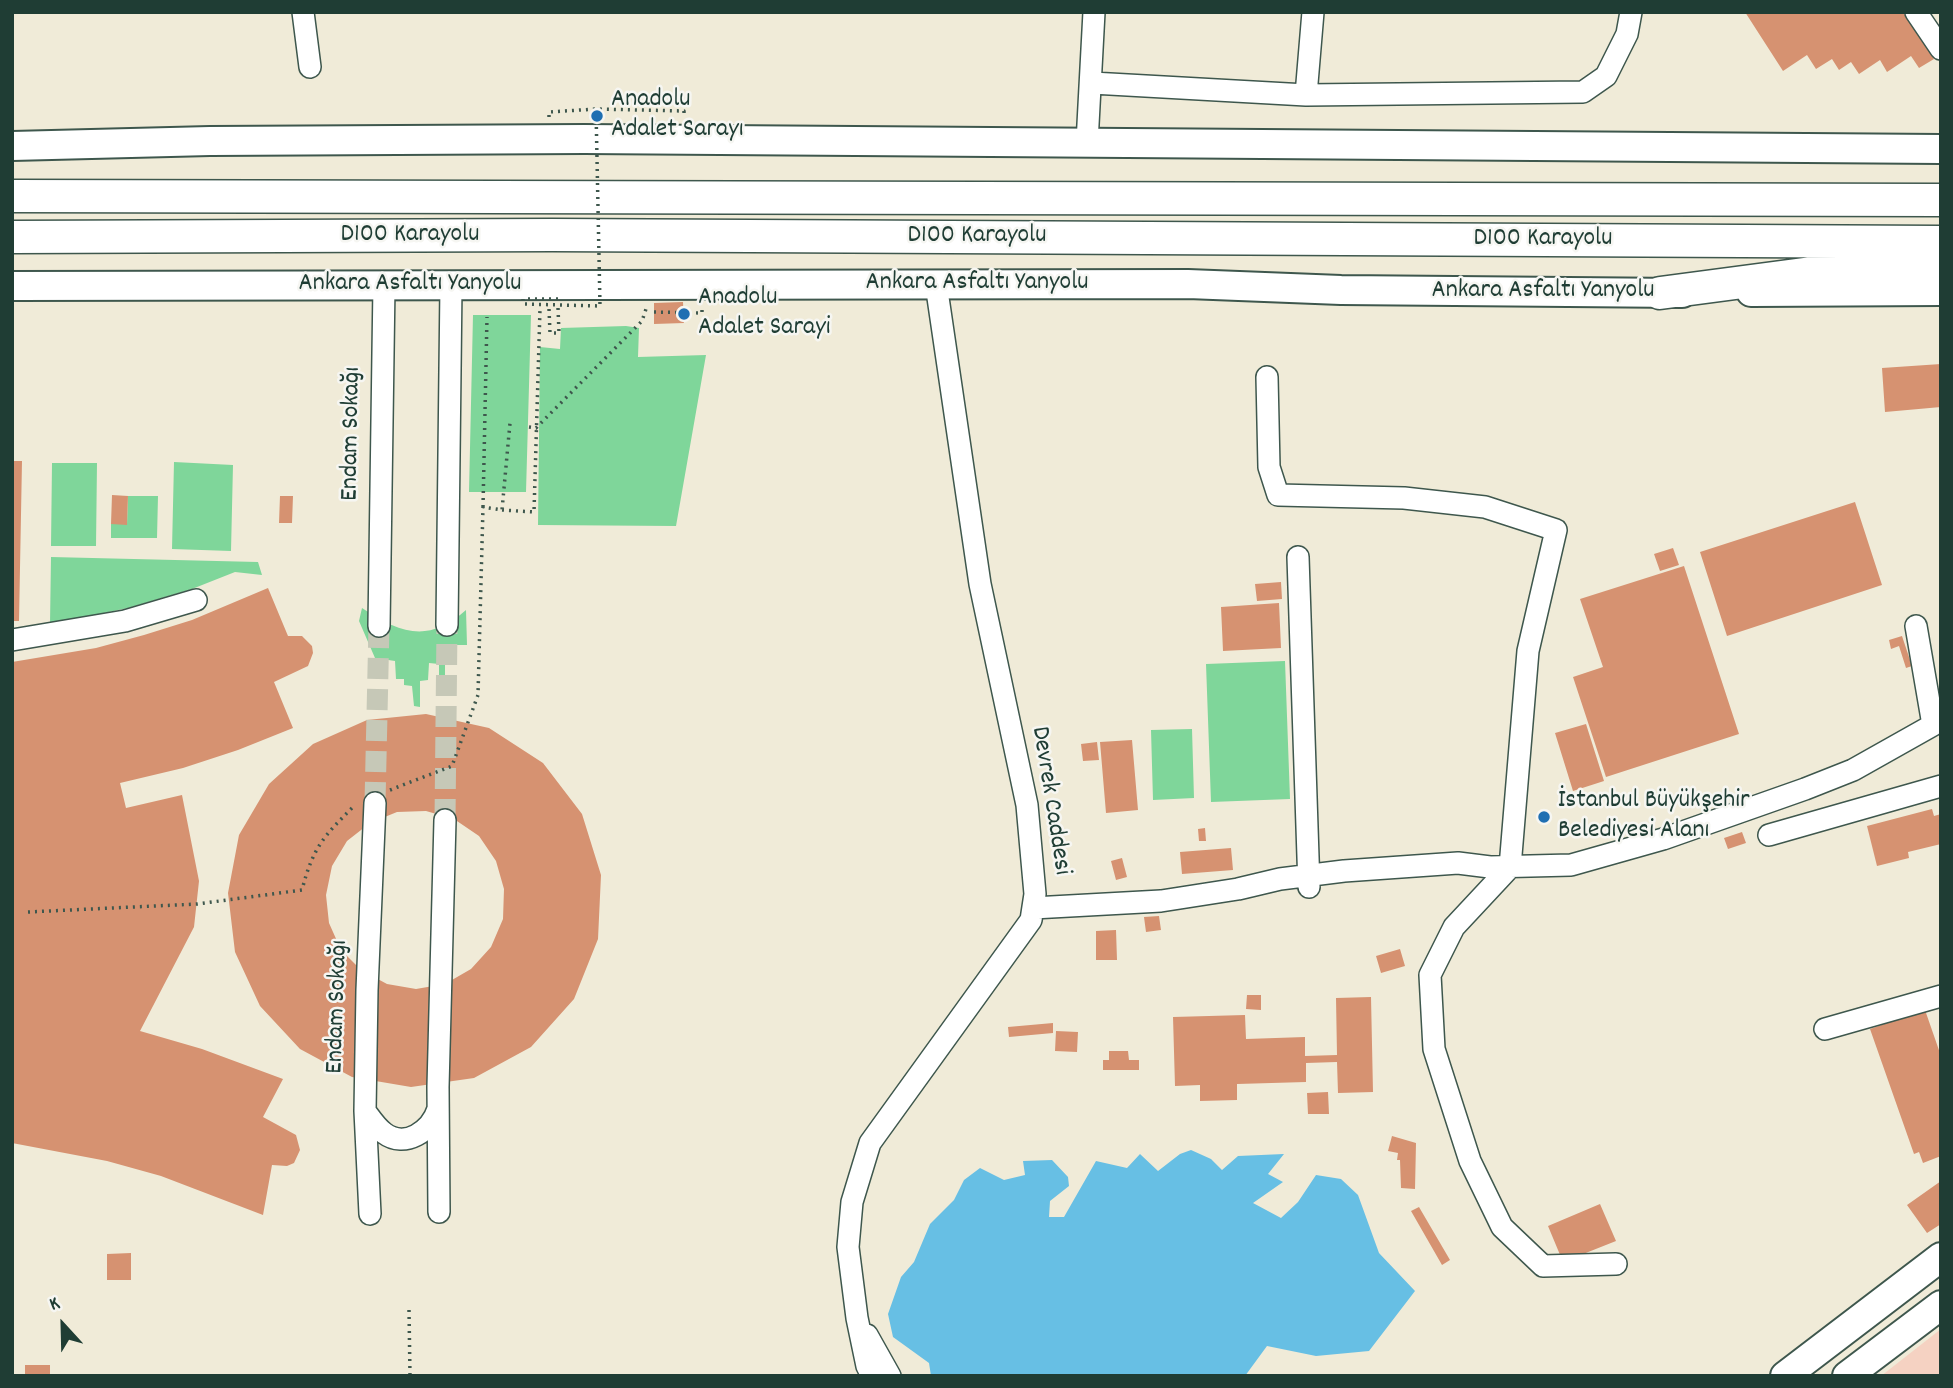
<!DOCTYPE html>
<meta charset="utf-8">
<style>
body{margin:0}
#map{position:relative;width:1953px;height:1388px;overflow:hidden;background:#f0ebd8;font-family:Dekko,sans-serif}
canvas{display:block}
.frame{position:absolute;inset:0;border:14px solid #1f3d34;pointer-events:none}
.north{position:absolute;left:28px;top:1290px;width:70px;height:70px;-webkit-text-stroke:5px #f6f6f2;paint-order:stroke;rotate:338deg;font-size:19px;font-weight:700;line-height:28px;text-align:center;color:#1f3d34}
.north::after{content:'';display:block;margin:auto;width:24px;height:32px;background:#1f3d34;clip-path:polygon(50% 0,100% 100%,50% 72%,0 100%)}
</style>
<div id="map">
<canvas width="1953" height="1388"></canvas>
<div class="frame"></div>
<div class="north">K</div>
</div>
<script>
const c = document.querySelector('canvas').getContext('2d');
c.lineJoin = 'round';
function paint(path, color) { c.fillStyle = color; c.fill(path, 'evenodd'); }
function strokePath(path, color, width, dash) { c.strokeStyle = color; c.lineWidth = width; c.lineCap = dash ? 'butt' : 'round'; c.setLineDash(dash || []); c.stroke(path); }
function write(font, color, halo, rows, align = 'center') {
  c.font = font + ' Dekko,sans-serif'; c.lineWidth = 5; c.setLineDash([]); c.textBaseline = 'middle'; c.strokeStyle = halo; c.fillStyle = color; for (const [text, x, y, turn = 0] of rows) {
    c.save(); c.translate(x, y); c.rotate((+turn || 0) * Math.PI / 180); c.textAlign = isNaN(turn) ? turn : align; if (halo) c.strokeText(text, 0, 0); c.fillText(text, 0, 0); c.restore();
  }
}
const built = new Path2D(`
 M1941,1329V1376H1881Z`);
const green = new Path2D(`
 M473,315H531L526,492H469Z
 M626,326L639,328L638,357L706,355L676,526L538,525L540,347L560,349L561,328Z
 M174,462L233,465L231,551L172,549Z
 M52,463H97L96,546H51Z
 M128,496H158L157,538H111V524H127Z
 M51,557L258,562L262,575L235,572L192,589L128,608L50,624Z
 M362,608C400,633 428,644 466,610L467,645H455L454,657L445,658V680H439V664L429,663L428,680L420,681V707L414,706L412,686L404,685V679H396L395,661L375,658L359,621Z
 M1285,661L1290,799L1211,802L1206,664Z
 M1192,729L1194,798L1153,800L1151,730Z`);
const water = new Path2D(`
 M1191,1150L1211,1159L1222,1170L1238,1156L1284,1154L1268,1174L1283,1182L1253,1203L1281,1218L1298,1202L1316,1175L1341,1179L1358,1195L1379,1253L1415,1291L1369,1351L1316,1356L1267,1346L1245,1376H931L929,1363L893,1337L888,1314L901,1277L914,1262L930,1224L954,1200L964,1180L980,1168L1004,1180L1025,1175L1023,1161L1052,1160L1068,1177L1069,1186L1050,1201L1049,1217H1064L1096,1161L1127,1168L1140,1154L1158,1171L1180,1154Z`);
const building = new Path2D(`
 M1745,12H1903L1934,59L1919,68L1911,56L1887,72L1880,60L1859,74L1851,62L1839,70L1832,59L1816,69L1807,55L1783,71Z
 M683,302L684,323L654,324V303Z
 M1941,364V407L1885,412L1882,368Z
 M12,461H22L19,621H12Z
 M112,495L128,496L127,525L111,524Z
 M280,496H293L292,523H279Z
 M1855,502L1882,585L1727,636L1700,552Z
 M1673,548L1679,565L1660,571L1654,554Z
 M1684,566L1739,734L1606,777L1573,677L1603,667L1580,599Z
 M1281,582L1282,599L1257,601L1255,584Z
 M268,588L288,636H302L312,646L313,653L308,666L274,682L293,728L238,750L183,768L120,783L126,808L182,795L199,881L194,927L140,1031L202,1049L283,1079L263,1117L296,1135L300,1150L294,1163L287,1166L272,1165L263,1215L161,1176L107,1161L12,1143V662L96,648L144,635L192,620Z
 M1279,603L1281,648L1223,651L1221,607Z
 M1902,636L1912,666L1906,668L1899,646L1891,649L1889,640Z
 M426,714L489,728L543,763L582,814L601,875L598,939L574,999L531,1047L474,1078L411,1087L352,1077L300,1049L260,1006L235,952L228,893L239,835L269,784L313,744L367,720ZM426,811L454,819L479,836L496,861L504,889L503,919L491,947L471,969L445,984L416,989L387,984L361,970L341,950L329,923L326,895L332,866L347,841L370,823L397,812Z
 M1586,724L1604,781L1573,791L1555,733Z
 M1132,740L1138,810L1106,813L1100,742Z
 M1097,742L1099,760L1083,761L1081,744Z
 M1932,809L1934,816L1941,814V844L1908,852L1909,858L1877,866L1867,826Z
 M1205,828L1206,841H1199L1198,829Z
 M1742,832L1746,843L1728,849L1724,838Z
 M1231,848L1233,870L1182,874L1180,852Z
 M1122,858L1127,877L1116,880L1111,861Z
 M1159,916L1161,930L1146,932L1144,917Z
 M1116,930L1117,960H1096V931Z
 M1400,949L1405,966L1381,973L1376,956Z
 M1247,995H1261V1010L1246,1009Z
 M1371,997L1373,1092L1338,1093L1337,1062L1306,1063V1082L1237,1084V1100L1200,1101V1085L1175,1086L1173,1017L1245,1015L1246,1039L1305,1037V1056L1337,1055L1336,998Z
 M1925,1010L1941,1056V1156L1923,1163L1919,1152L1914,1154L1870,1029Z
 M1053,1023V1033L1009,1037L1008,1027Z
 M1056,1031L1078,1032L1077,1052L1055,1051Z
 M1109,1051H1128L1129,1060H1139V1070H1103V1060H1109Z
 M1328,1092L1329,1114H1308L1307,1093Z
 M1392,1136L1416,1143L1415,1189L1401,1188L1400,1160H1397L1398,1153L1388,1151Z
 M1941,1181V1224L1927,1233L1907,1205Z
 M1600,1204L1616,1241L1563,1262L1548,1226Z
 M1419,1207L1450,1260L1442,1265L1411,1211Z
 M131,1253V1280H107V1254Z
 M25,1365H50V1376H25Z`);
const minorTunnel = new Path2D(`
 M375,803L379,626
 M445,820L447,625`);
const path = new Path2D(`
 M549,117V112L596,109L684,111V117
 M549,309L550,333H559L558,308
 M654,312L702,313V307
 M529,427L536,428L642,321L647,306
 M483,507L487,317
 M502,510L534,512L540,309
 M390,790L452,766L478,695L483,507L502,510L510,423
 M28,912L197,904L302,890C313,847 324,836 354,806
 M409,1310L410,1376`);
const minor = new Path2D(`
 M303,12L310,67
 M1916,12L1941,49
 M1092,83L1306,95L1313,12
 M1306,95L1583,92L1606,76L1627,34L1631,12
 M1087,143L1094,12
 M1267,377L1269,467L1278,495L1404,498L1485,507L1556,530L1528,651L1510,867L1454,927L1430,975L1434,1049L1470,1161L1502,1227L1543,1266L1616,1264
 M1298,557L1309,887
 M447,625L451,285
 M379,626L384,285
 M12,640L125,621L196,600
 M1769,835L1941,786
 M1033,908L1161,901L1238,889L1280,879L1344,871L1458,863L1490,867L1571,865L1663,839L1805,789L1853,770L1933,725L1916,626
 M1825,1029L1941,996
 M365,1111C371,1119 376,1127 384,1133C405,1149 431,1131 438,1109
 M439,1212L438,1087L445,820
 M370,1214L365,1111L367,990L375,803
 M867,1335L890,1376
 M872,1376L867,1366L857,1318L848,1247L852,1202L870,1143L1031,920L1035,894L1027,805L980,584L936,284`);
const major = new Path2D(`
 M12,146L210,141L584,139L1941,149
 M12,286L1188,284L1341,290L1682,293
 M1751,292L1941,291
 M1785,1376L1941,1257
 M1847,1376L1941,1305`);
const highway = new Path2D(`
 M12,196L1941,200
 M12,237L552,235L1941,242
 M1660,293L1834,270L1941,261`);
const pathBridge = new Path2D(`
 M558,299H523V304L600,306L596,109`);
const markers = [
 [597,116,7,"#1f6fb2"],
 [684,314,7,"#1f6fb2"],
 [1544,817,7,"#1f6fb2"]
];
const poiNames = [
 ["Anadolu",611,101],
 ["Adalet Sarayı",611,131],
 ["Anadolu",698,299],
 ["Adalet Sarayi",698,329],
 ["İstanbul Büyükşehir",1558,802],
 ["Belediyesi Alanı",1558,832]
];
const streetNames = [
 ["D100 Karayolu",410,236],
 ["D100 Karayolu",977,237],
 ["D100 Karayolu",1543,240],
 ["Ankara Asfaltı Yanyolu",977,284],
 ["Ankara Asfaltı Yanyolu",410,285],
 ["Ankara Asfaltı Yanyolu",1543,292],
 ["Endam Sokağı",353,434,-89],
 ["Devrek Caddesi",1049,801,81],
 ["Endam Sokağı",339,1007,-88]
];
paint(built, '#f5d2c2');
paint(green, '#7fd69a');
paint(water, '#67bfe4');
paint(building, '#d69271');
strokePath(minorTunnel, '#c6c8b7', 21, [21, 10]);
strokePath(minor, '#3e574d', 24);
strokePath(major, '#3e574d', 32);
strokePath(highway, '#3e574d', 35);
strokePath(path, '#3e574d', 3.5, [2, 5]);
strokePath(minor, '#fff', 21);
strokePath(major, '#fff', 28);
strokePath(highway, '#fff', 32);
strokePath(pathBridge, '#3e574d', 3.5, [2, 5]);
for (const [x, y, r, color] of markers) { const dot = new Path2D(); dot.arc(x, y, r, 0, 2 * Math.PI); c.fillStyle = color; c.fill(dot); strokePath(dot, '#f6f6f2', 2.5); }
write('26px', '#1f3d34', '#f6f6f2', poiNames, 'left');
write('26px', '#1f3d34', '#f6f6f2', streetNames);
</script>
